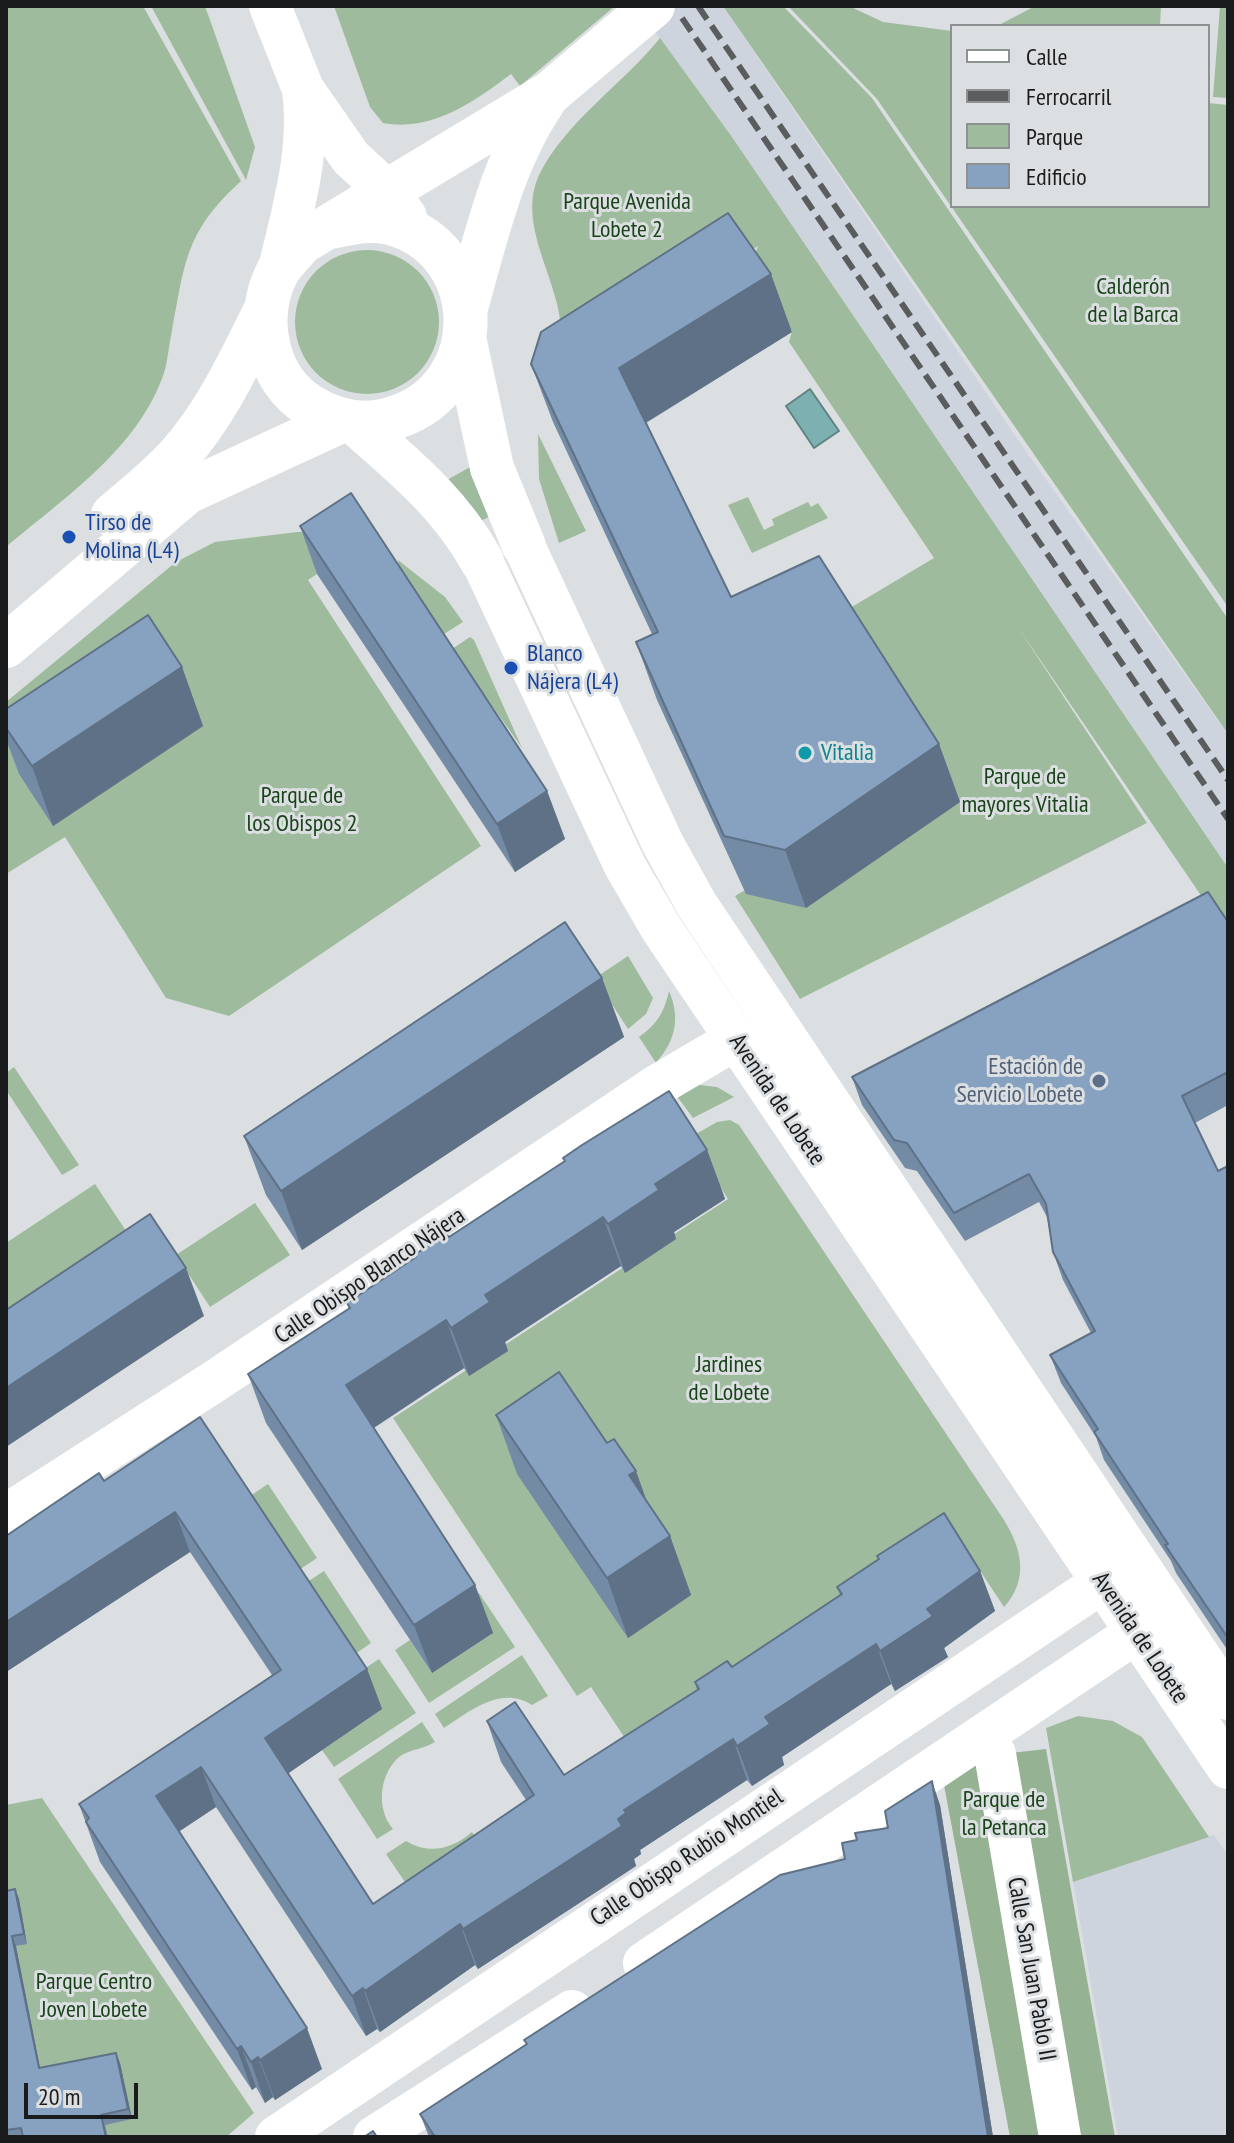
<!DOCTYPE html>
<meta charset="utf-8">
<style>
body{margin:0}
#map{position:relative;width:1234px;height:2143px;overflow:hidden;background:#dcdfe1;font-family:"PT Sans Narrow",sans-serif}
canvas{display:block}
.frame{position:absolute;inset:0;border:8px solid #1a1b1c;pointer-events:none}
.legend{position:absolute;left:950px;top:24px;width:260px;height:184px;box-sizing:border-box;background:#dcdfe1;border:2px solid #8e9192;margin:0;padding:10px 14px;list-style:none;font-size:24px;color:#1a1b1c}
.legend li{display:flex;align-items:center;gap:16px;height:40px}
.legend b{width:40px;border:2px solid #8e9192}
.scale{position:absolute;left:24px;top:2083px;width:114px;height:36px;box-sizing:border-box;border:4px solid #1a1b1c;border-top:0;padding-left:10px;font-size:24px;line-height:28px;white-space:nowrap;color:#1a1b1c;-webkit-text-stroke:6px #dcdfe1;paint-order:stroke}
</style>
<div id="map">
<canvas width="1234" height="2143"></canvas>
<div class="frame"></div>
<ul class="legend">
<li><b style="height:10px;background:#fff"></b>Calle</li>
<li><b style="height:10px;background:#5a5c5d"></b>Ferrocarril</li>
<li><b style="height:22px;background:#9fbb9d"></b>Parque</li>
<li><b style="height:22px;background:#87a2c0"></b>Edificio</li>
</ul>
<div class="scale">20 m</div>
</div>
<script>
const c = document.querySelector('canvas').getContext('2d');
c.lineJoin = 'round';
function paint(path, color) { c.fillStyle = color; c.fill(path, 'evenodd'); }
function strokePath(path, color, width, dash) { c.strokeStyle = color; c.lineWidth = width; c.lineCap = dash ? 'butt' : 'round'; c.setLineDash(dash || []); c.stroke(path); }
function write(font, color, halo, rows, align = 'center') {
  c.font = font + ' "PT Sans Narrow",sans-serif'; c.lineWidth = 6; c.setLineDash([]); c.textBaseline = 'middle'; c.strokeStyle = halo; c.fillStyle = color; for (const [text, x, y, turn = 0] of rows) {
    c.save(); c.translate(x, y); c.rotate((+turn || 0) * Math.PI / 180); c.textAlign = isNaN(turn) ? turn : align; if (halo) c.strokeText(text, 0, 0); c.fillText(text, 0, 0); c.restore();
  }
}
const built = new Path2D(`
 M636,6H723L1023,447L1228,735V880L732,137Z
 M1214,1835L1228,1855V2137H1118L1073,1882Z`);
const green = new Path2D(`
 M6,6H143L241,181C186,231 185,261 172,331C169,344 168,360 164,373C138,449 65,497 6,547Z
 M151,6H205L255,147L246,180Z
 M334,6H615L520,86L511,74C474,102 432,132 383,123L370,107Z
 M723,6H783L872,98L1228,619V734Z
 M788,6H849L883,22L952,31V206H1208V103L1228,105V607L877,99Z
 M1035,6H1161L1160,26H985L1001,24Z
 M1220,6H1228V98L1213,97Z
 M660,38L732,137L1228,868V935L1017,626L1147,823L800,999L735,896L942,775L840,614L934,558L789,342L792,331L749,271L758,246L548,382C552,366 561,346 561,329C559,279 516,225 539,175C566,121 622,85 660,38Z
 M295 322a72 72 0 1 1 144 0a72 72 0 1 1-144 0Z
 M538,434L586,531L559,543L539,479Z
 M472,466L489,517L476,523L447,480Z
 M748,497L764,530L774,525L772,519L808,502L811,507L818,503L828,518L752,553L728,505Z
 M297,532H321L363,543L308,580L481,846L229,1016L166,998L65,837L6,874V702L176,562L215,542Z
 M398,560L445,597L463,622L444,634L399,568Z
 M470,637L474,640L522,748L452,649Z
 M628,956L653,998L646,1014L628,1029L595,978Z
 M669,991C681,1019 675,1041 656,1063L639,1037C657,1024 664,1013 669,991Z
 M14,1067L79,1165L62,1175L6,1090V1073Z
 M691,1084L717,1087L734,1097L693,1118L673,1091Z
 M730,1120L739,1125L1004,1520C1022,1549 1029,1580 1004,1607L971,1557L648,1773L591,1687L577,1696L393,1418L728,1199L689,1138L717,1122Z
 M95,1184L146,1261L6,1354V1243Z
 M255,1203L290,1255L210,1307L176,1255Z
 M268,1484L317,1558L293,1574L244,1500Z
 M324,1571L371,1643L348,1659L301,1586Z
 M479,1593L515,1647L429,1703L395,1650L410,1640L432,1673L492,1634L471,1599Z
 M522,1655L548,1696L532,1705C501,1685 470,1711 444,1728L435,1714Z
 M379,1659L416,1713L334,1767L322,1750L382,1709L358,1673Z
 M1078,1716L1113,1721L1142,1737L1209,1837L1073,1882L1046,1728Z
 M422,1722L435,1742C424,1749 410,1749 399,1757C379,1775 376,1809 393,1829L377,1839L338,1779Z
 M42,1798L254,2113L226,2137H108L42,2078L16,1946L27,1943L19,1900L6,1895V1805Z
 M472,1832L481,1846L411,1891L386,1854L406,1841C429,1855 452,1849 472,1832Z`);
const forest = new Path2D(`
 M1046,1749L1115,2137H1010L944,1785L984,1756Z`);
const water = new Path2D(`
 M810,389L839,431L814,448L786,406Z`);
const street = new Path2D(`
 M270,6L303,89L351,158L388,192L406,217
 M279,269C293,209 311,151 303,89
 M524,546L663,844L697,905L1228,1699
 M482,561L625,866L661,928L1228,1768
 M6,1515L215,1381L658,1085L736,1039
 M995,1754L1060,2137
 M644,1963L1137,1632
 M276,2137L1101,1583
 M374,2137L572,2011`);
const secondary = new Path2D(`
 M330,227C350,223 370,218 390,223C488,249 491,385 397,417C367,428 336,422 310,406C265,378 254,316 278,271C284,261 294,252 301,243L550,93L653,6
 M466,308C486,237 502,163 544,101
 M465,342L492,468L524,546
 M355,423C404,466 450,503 482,561
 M113,515C135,496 158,478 178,456C216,414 240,361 265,311
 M6,646L187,492L343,420`);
const rail = new Path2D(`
 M698,6L1228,780
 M682,18L1228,819`);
const wall = new Path2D(`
 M792,332L646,423L731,597L939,744L960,802L806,908L746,894L657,700L636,642L652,634L553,422L531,364Z
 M300,526L547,791L565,839L515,872L317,574Z
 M182,667L203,726L53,826L19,774L6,739V709Z
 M1228,922V1105L1195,1123L1218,1171L1228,1166V1651L1176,1573L1171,1561L1104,1460L1096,1437L1061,1383L1050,1355L1091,1333L1063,1280L1053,1252L1047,1217L1039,1202L965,1241L917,1171L905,1168L862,1105L852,1077Z
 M602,978L624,1037L302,1250L266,1195L244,1136Z
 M707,1150L725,1199L674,1232L676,1239L625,1273L621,1266L505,1342L508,1351L469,1376L464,1368L374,1428L475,1585L493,1633L432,1673L266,1423L248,1374L349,1309L347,1303L415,1258L414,1255L449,1237Z
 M496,1415L670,1536L691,1595L628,1638L517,1474Z
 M200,1417L367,1669L382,1709L288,1773L373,1904L526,1800L501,1762L487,1721L564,1775L697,1690L695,1682L732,1667L840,1595L837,1587L879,1560L877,1556L980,1571L995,1611L944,1648L948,1657L895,1691L891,1684L782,1757L784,1765L752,1786L747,1780L640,1850L641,1854L634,1859L636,1866L478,1969L475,1965L380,2032L377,2029L366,2036L216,1807L179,1831L322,2069L275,2100L273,2097L265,2103L256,2087L252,2090L100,1862L79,1804L272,1675L190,1552L6,1672V1536L104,1481Z
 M940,1805L993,2137H429L420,2114L526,2044L524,2040L845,1859L857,1840Z
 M15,1889L19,1899L27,1944L16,1946L40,2068L120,2063L132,2119L105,2125L108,2137H6V1891Z`);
const shadedWall = new Path2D(`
 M771,274L792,332L640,426L619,368Z
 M182,667L203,726L53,826L32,766Z
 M939,744L960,802L806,908L785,850Z
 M547,791L565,839L515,872L497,824Z
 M602,978L624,1037L302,1250L281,1191Z
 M707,1150L725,1199L674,1232L676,1239L625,1273L608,1224L655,1184Z
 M603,1217L621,1266L505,1342L508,1351L469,1376L451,1328L485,1295Z
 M186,1268L204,1316L6,1447V1388Z
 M446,1320L464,1368L364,1434L346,1385Z
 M636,1471L657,1530L629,1475Z
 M175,1512L190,1552L6,1672V1622Z
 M670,1536L691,1595L628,1638L607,1578Z
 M980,1571L995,1611L944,1648L948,1657L895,1691L880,1651L927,1609Z
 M475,1585L493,1633L432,1673L414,1625Z
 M876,1644L891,1684L782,1757L784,1765L752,1786L737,1746L765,1717Z
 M367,1669L382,1709L280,1779L265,1738Z
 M733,1739L747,1780L640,1850L641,1854L634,1859L636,1866L478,1969L463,1929L618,1819L624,1810Z
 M201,1767L216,1807L171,1837L156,1796Z
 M932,1781L940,1805L993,2137H988Z
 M15,1889L19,1899L27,1944L24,1934Z
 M460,1924L475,1965L380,2032L365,1991Z
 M12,1936L16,1946L42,2078L39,2068Z
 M363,1988L377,2029L366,2036L352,1996Z
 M307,2028L322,2069L275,2100L260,2060Z
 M241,2046L256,2087L252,2090L237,2049Z
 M116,2053L120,2063L132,2119L128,2109Z
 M258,2057L273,2097L265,2103L251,2062Z`);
const building = new Path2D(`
 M728,213L771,274L619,368L731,597L819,556L939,744L785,850L724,836L636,642L658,632L531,364L541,332Z
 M351,493L547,791L497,824L300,526Z
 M148,615L182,667L32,766L6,728V709Z
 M1208,892L1228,922V1072L1182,1096L1218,1171L1228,1166V1638L1165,1545L1168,1544L1094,1432L1098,1429L1050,1355L1095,1331L1053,1252L1046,1204L1029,1174L954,1213L907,1143L894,1140L852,1077Z
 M565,922L602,978L281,1191L244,1136Z
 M669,1091L707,1150L655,1184L659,1190L608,1224L603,1217L485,1295L490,1302L451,1328L446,1320L346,1385L475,1585L414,1625L248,1374L350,1308L347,1303L416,1257L414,1255L446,1234L449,1237L565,1161L563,1158L582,1145Z
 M150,1214L186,1268L6,1388V1310Z
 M559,1372L607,1443L614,1439L636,1471L629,1475L670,1536L607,1578L496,1415Z
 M200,1417L367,1669L265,1738L373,1904L534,1795L487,1721L515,1702L564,1775L699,1689L695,1682L727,1661L732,1667L842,1594L837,1587L879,1559L877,1556L944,1513L980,1571L927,1609L933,1616L880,1651L876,1644L765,1717L770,1724L737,1746L733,1739L624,1810L626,1813L618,1819L622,1826L463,1929L460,1924L365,1991L363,1988L352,1996L201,1767L156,1796L307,2028L260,2060L258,2057L251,2062L241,2046L237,2049L171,1951L86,1822L89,1818L79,1804L281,1670L175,1512L6,1622V1536L99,1473L104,1481Z
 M932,1781L988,2137H435L420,2114L527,2044L524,2040L780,1875L845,1859L842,1843L857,1840L855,1833L888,1828L885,1811Z
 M15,1889L24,1934L12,1936L39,2068L116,2053L128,2109L101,2115L106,2137H23L21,2128L6,2130V1891Z
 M373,2131L377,2137H364Z`);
const markers = [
 [69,537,8,"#1a4fb4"],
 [511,668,8,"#1a4fb4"],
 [805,753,8,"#0f9aa8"],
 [1099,1081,8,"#5c6f8a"]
];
const parkNames = [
 ["Parque Avenida",627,202],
 ["Lobete 2",627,230],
 ["Calderón",1133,287],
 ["de la Barca",1133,315],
 ["Parque de",1025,777],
 ["mayores Vitalia",1025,805],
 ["Parque de",302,796],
 ["los Obispos 2",302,824],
 ["Jardines",729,1365],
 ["de Lobete",729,1393],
 ["Parque de",1004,1800],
 ["la Petanca",1004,1828],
 ["Parque Centro",94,1982],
 ["Joven Lobete",94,2010]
];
const transitNames = [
 ["Tirso de",85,523],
 ["Molina (L4)",85,551],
 ["Blanco",527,654],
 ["Nájera (L4)",527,682]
];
const cultureNames = [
 ["Vitalia",821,753]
];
const serviceNames = [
 ["Estación de",1083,1067],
 ["Servicio Lobete",1083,1095]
];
const streetNames = [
 ["Avenida de Lobete",777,1100,56],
 ["Calle Obispo Blanco Nájera",370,1276,-34],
 ["Avenida de Lobete",1140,1638,56],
 ["Calle Obispo Rubio Montiel",687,1858,-34],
 ["Calle San Juan Pablo II",1031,1969,80]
];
paint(built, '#cdd4dd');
paint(green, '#9fbb9d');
paint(forest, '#95b293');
paint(water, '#7db0b1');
strokePath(water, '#5f8384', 2);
strokePath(street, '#fff', 42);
strokePath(secondary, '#fff', 44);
strokePath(rail, '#5a5c5d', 6, [16, 8]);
paint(wall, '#748ba5');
paint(shadedWall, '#5e7186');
paint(building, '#87a2c0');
strokePath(building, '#5e7186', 2);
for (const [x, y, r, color] of markers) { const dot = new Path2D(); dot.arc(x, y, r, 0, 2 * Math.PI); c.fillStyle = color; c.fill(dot); strokePath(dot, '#dcdfe1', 3); }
write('24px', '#194319', '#dcdfe1', parkNames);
write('24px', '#164399', '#dcdfe1', transitNames, 'left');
write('24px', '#0d838f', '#dcdfe1', cultureNames, 'left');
write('24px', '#4e5e75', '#dcdfe1', serviceNames, 'right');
write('24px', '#1a1b1c', '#dcdfe1', streetNames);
</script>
